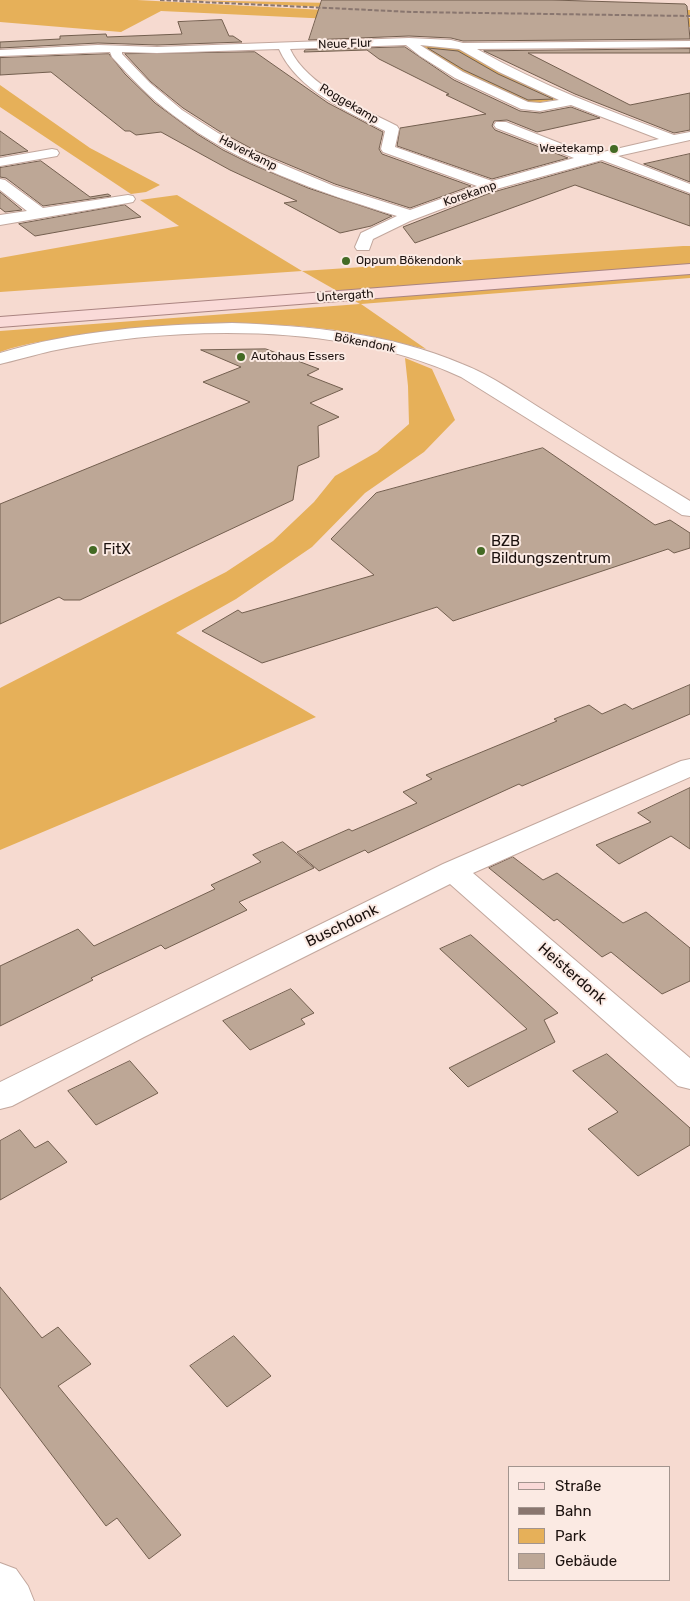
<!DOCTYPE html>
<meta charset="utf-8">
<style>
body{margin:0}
#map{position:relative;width:690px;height:1601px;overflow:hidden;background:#f6dad0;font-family:Rubik,sans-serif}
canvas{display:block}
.legend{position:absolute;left:508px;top:1466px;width:162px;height:115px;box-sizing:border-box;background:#fbeae3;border:1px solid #a2948e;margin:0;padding:6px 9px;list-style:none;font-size:15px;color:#1c120f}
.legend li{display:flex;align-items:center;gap:10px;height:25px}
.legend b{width:25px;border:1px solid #a2948e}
</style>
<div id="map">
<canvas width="690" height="1601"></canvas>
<ul class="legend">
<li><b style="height:6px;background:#fadad8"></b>Straße</li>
<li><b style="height:6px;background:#89766f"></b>Bahn</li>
<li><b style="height:14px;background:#e6b059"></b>Park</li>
<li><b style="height:14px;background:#bda796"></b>Gebäude</li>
</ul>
</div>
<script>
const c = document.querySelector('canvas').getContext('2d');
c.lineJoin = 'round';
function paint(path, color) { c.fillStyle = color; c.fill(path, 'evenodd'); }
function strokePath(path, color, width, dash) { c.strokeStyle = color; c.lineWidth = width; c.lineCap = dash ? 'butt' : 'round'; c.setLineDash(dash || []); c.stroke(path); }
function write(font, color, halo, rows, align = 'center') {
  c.font = font + ' Rubik,sans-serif'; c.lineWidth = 4; c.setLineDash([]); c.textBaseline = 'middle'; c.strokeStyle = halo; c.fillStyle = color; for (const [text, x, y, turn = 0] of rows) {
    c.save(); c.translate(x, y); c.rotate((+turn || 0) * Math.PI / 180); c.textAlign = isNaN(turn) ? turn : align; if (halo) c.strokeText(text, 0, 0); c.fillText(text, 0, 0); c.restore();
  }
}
const green = new Path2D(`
 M0,0H137L343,11L690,18V27L439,24L161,11L121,32L0,22Z
 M180,0L690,10V15L386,10Z
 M418,44L454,46L495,70L559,99L530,104L468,76Z
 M0,85L90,148L160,185L146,192L131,194L0,107Z
 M177,195L302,271L683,246H690V278L361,304L426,349C400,343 374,336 348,332C262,319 171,322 86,335C58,339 27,342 0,352V331L360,304L302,271L0,292V258L179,226L140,200Z
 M405,358L432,369L455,420L424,452L365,493L312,547L236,599L176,633L316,717L0,850V688L226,572L273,541L314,502L335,476L377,452L409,424L408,386Z`);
const building = new Path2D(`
 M322,0H552L685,4L687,6L690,39L463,41L451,38L409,36L309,40Z
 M222,20L229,36H233L242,42L157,45L98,43L0,48V42L60,39V36L106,34L107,37L182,34L178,22Z
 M405,47L454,80L520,111L540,113L571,107L600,118L537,132L507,120L494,121L492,126L495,130L568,158L492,179L397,146L400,128L486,114L446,95L449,94L379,59L367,50L304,52L305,50Z
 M428,48L458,51L498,74L553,99L528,100L464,70Z
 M690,49V53H528L630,105L690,93V130L674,133L575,94L484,51Z
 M255,52L328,103L383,132L379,149L382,154L471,186L410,208L335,184L256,151L219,131L183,108L151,82L125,54Z
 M109,54L125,74L155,103L197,134L223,150L251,164L308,188L392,216L371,226L340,233L284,203L297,201L230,170L161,132L136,135L130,131H125L51,72L0,75V58Z
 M0,131L28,151L0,156Z
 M690,154V182L644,164Z
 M41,161L90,197L108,194L111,196L43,206L6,178L0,177V168Z
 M601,162L690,195V226L575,185L415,243L403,227L490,193Z
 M0,192L22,210L5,212L0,208Z
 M125,205L141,217L35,236L19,224Z
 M266,349L319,369L307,375L343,389L310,403L339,417L318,426L319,457L298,466L293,500L80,600H64L59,597L0,624V504L250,402L203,382L241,367L201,350Z
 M543,448L655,525L670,520L690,533V548L674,553L668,549L453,621L437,607L262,663L202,631L238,610L242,613L374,575L331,539L376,493Z
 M690,685V714L522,786L519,784L368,853L365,850L319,871L297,852L349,829L352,831L417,803L403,792L432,779L426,775L557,721L554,719L589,705L602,714L625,704L632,709Z
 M690,788V849L671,836L619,864L596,845L651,822L638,813Z
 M283,842L314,868L239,902L247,910L165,949L161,945L91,978L93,980L0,1026V966L78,929L94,946L215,889L211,885L261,862L253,855Z
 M513,857L543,880L557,873L623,923L646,912L690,948V981L662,994L611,952L602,957L557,919L554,921L489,868Z
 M471,935L558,1013L544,1020L555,1042L468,1087L449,1068L527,1029L440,949Z
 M291,989L314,1013L301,1019L305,1024L250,1050L223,1021Z
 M607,1054L690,1128V1145L638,1176L588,1129L618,1112L573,1071Z
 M130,1061L158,1093L96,1125L68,1091Z
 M20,1130L35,1148L48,1141L67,1162L0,1200V1141Z
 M0,1287L42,1338L58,1327L91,1364L58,1386L181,1535L149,1559L117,1518L106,1526L0,1387Z
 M234,1336L271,1376L227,1407L190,1366Z`);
const minor = new Path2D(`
 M409,38L451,40L463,43L690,41V47L477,49C540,85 607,110 674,135L690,132V140L618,156L690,184V193L602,160L489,191L410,221L373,239L369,250H357L355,247L361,233L397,216C319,192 238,165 173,115C150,98 131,78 112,57L110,52L0,56V50L98,45L157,47ZM406,45L420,56L455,78L521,109L540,111L571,105L659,139L590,155L506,122H496L494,125L496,128L574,158L492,181L395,147L399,129L397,126C362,108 307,86 290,49ZM420,45L459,49L499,72L559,100L540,103L528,102L463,72ZM279,49C297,90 347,111 385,131L381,149L383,152L477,186L410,210L334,186L255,153L218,133L182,110L150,83L122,54V52L157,53Z
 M52,149L57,150L59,153L57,156L0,166V158Z
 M0,179L5,180L43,208L128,195L133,196L135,199L133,202L128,203L0,225V215L27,211L0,190Z
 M232,323C309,326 390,333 462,364C493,376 520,396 548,413C595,443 642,472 690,501V516L682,515L663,503L461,377C342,322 178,325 51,351C34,355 17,360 0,364V353C75,330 154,325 232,323Z
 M690,759V777L473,873L690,1058V1089L678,1086L450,884L144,1037L12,1106L0,1109V1082L443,864L681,761Z
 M0,1563L16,1569L28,1586L34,1601H0Z`);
const primary = new Path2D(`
 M690,264V274L0,327V317Z`);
const rail = new Path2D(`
 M160,0L412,12L690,16`);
const markers = [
 [614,149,5,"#436a24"],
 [346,261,5,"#436a24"],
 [241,357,5,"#436a24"],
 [93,550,5,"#436a24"],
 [481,551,5,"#436a24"]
];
const farStreetnames = [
 ["Neue Flur",345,44,-2],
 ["Roggekamp",349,104,31],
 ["Haverkamp",248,153,27],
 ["Korekamp",470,194,-19],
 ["Untergath",345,296,-4],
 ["Bökendonk",365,343,11]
];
const farPoinames = [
 ["Weetekamp",604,149,"right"],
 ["Oppum Bökendonk",356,261],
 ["Autohaus Essers",251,357]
];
const poiNames = [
 ["BZB",491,542],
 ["Bildungszentrum",491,559],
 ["FitX",103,550]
];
const streetNames = [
 ["Buschdonk",342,926,-26],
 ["Heisterdonk",572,974,41]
];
paint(green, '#e6b059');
paint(building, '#bda796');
strokePath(building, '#735f4f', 1);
strokePath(minor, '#c2a79d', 2);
strokePath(primary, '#aa8481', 2);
paint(minor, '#fff');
paint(primary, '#fadad8');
strokePath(rail, '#89766f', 2, [4.5, 2]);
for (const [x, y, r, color] of markers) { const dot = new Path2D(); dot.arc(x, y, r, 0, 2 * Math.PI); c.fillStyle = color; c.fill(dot); strokePath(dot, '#fbeae3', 2); }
write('12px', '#1c120f', '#fbeae3', farStreetnames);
write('12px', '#1c120f', '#fbeae3', farPoinames, 'left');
write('15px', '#1c120f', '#fbeae3', poiNames, 'left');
write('15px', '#1c120f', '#fbeae3', streetNames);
</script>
